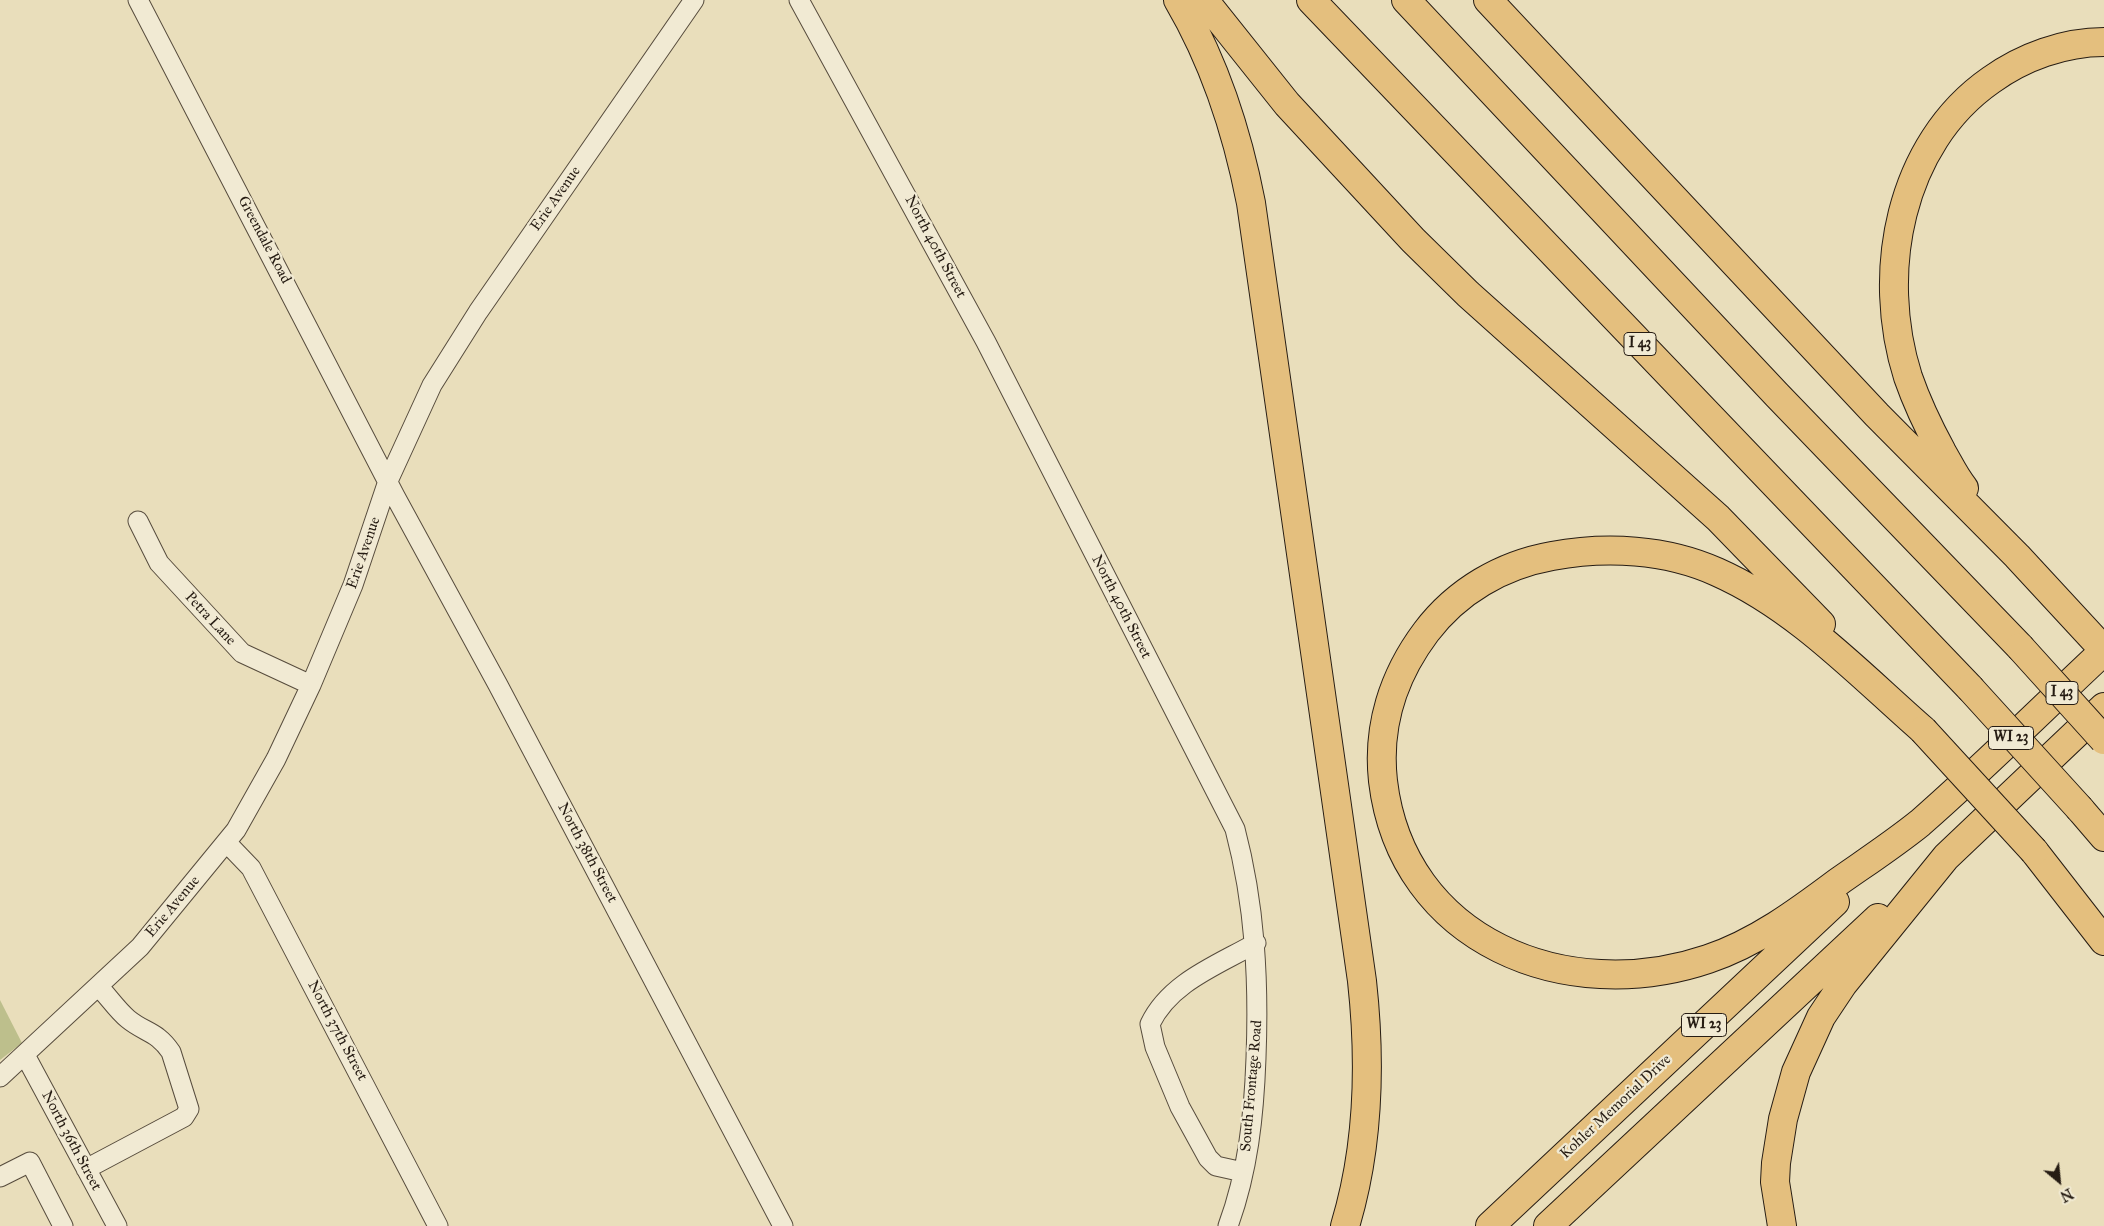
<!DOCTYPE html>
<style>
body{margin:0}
#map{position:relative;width:2104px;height:1226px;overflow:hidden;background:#e9debb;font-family:"IM FELL Great Primer",serif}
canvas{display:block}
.north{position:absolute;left:2034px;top:1156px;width:50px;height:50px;-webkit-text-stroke:4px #f1ead3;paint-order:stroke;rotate:152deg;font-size:14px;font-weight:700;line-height:20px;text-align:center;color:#261c13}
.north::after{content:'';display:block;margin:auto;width:18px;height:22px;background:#261c13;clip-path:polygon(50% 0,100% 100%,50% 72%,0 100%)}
</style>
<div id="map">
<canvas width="2104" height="1226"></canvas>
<div class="north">N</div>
</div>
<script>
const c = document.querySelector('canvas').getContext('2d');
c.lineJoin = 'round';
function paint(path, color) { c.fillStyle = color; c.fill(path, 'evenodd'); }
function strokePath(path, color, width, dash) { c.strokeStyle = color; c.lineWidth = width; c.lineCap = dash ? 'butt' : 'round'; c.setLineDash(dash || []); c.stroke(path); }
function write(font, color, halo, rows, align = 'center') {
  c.font = font + ' "IM FELL Great Primer",serif'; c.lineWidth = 4.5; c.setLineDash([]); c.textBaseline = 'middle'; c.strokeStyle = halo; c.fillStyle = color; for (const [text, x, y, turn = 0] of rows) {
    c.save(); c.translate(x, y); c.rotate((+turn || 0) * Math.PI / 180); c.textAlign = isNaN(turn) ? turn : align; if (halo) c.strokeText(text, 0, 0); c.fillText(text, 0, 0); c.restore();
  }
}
const green = new Path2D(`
 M0,1000L22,1043L0,1060Z`);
const minor = new Path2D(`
 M138,0L395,496L498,685L783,1226
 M799,0L986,342L1235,829C1255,905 1259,980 1256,1058C1254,1115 1248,1172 1228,1226
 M138,521L159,563L242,653L311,685
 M226,842L251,868L438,1226
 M25,1055L117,1226
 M0,1077L140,947L236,830L276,759L311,685L353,585L388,481L432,385L478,312L694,0
 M86,1169L184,1117L189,1109L171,1052C157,1031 145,1033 128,1019C117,1010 108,996 98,986
 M1243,1172L1216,1166L1208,1158L1180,1107L1155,1047L1150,1024C1170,982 1218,965 1256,943
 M0,1177L30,1162L63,1226`);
const highway = new Path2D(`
 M1178,0C1215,63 1237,131 1251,203L1362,981C1371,1063 1369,1147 1345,1226
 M1204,0L1287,104L1413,240L1468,294L1718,518L1821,624
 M1311,0L1970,688
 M1406,0L1777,395L2020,647
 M1488,0L1877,415L2017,556L2104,650
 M1964,488C1955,477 1949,464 1942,452C1929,428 1917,403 1908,377C1875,273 1899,144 1991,80C2023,57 2064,42 2104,42
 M1923,730C1858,673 1796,607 1717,572C1666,549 1606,546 1552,556C1502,565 1457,591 1426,632C1393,676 1377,727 1383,781C1402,942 1567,1007 1708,959C1756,943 1798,912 1838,882C1865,863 1894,844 1920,823C1983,768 2043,708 2104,651
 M2080,809L2104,837
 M2034,851L2104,941
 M1490,1226L1835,902
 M1548,1226L1878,918
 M1782,1226L1775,1182L1776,1163L1783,1119L1796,1072L1821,1017L1843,984L1946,857L2104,707`);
const highwayBridge = new Path2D(`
 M2020,647L2104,740
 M1970,688L2080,809
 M1923,730L2034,851`);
const shields = [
 [1640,344,32],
 [2062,693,32],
 [2011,738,45],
 [1704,1025,45]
];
const shieldNames = [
 ["I 43",1640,344],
 ["I 43",2062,693],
 ["WI 23",2011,738],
 ["WI 23",1704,1025]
];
const streetNames = [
 ["Erie Avenue",556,199,-55],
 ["Greendale Road",264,240,62],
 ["North 40th Street",935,247,62],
 ["Erie Avenue",364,553,-71],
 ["North 40th Street",1121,607,63],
 ["Petra Lane",210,619,47],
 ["North 38th Street",587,853,62],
 ["Erie Avenue",173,907,-50],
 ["North 37th Street",337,1031,62],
 ["South Frontage Road",1252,1086,-85],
 ["Kohler Memorial Drive",1616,1107,-43],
 ["North 36th Street",71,1141,62]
];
paint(green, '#bdbf8c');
strokePath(minor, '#574c3d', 21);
strokePath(highway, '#261c13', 30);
strokePath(minor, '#f1ead3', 19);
strokePath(highway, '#e4bf7e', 28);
strokePath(highwayBridge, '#261c13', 30, []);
strokePath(highwayBridge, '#e4bf7e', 28);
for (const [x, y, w] of shields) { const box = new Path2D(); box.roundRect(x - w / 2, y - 11.5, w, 23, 4); c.fillStyle = '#f1ead3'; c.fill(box); strokePath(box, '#261c13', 1); }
write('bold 14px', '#261c13', null, shieldNames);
write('15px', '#261c13', '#f1ead3', streetNames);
</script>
